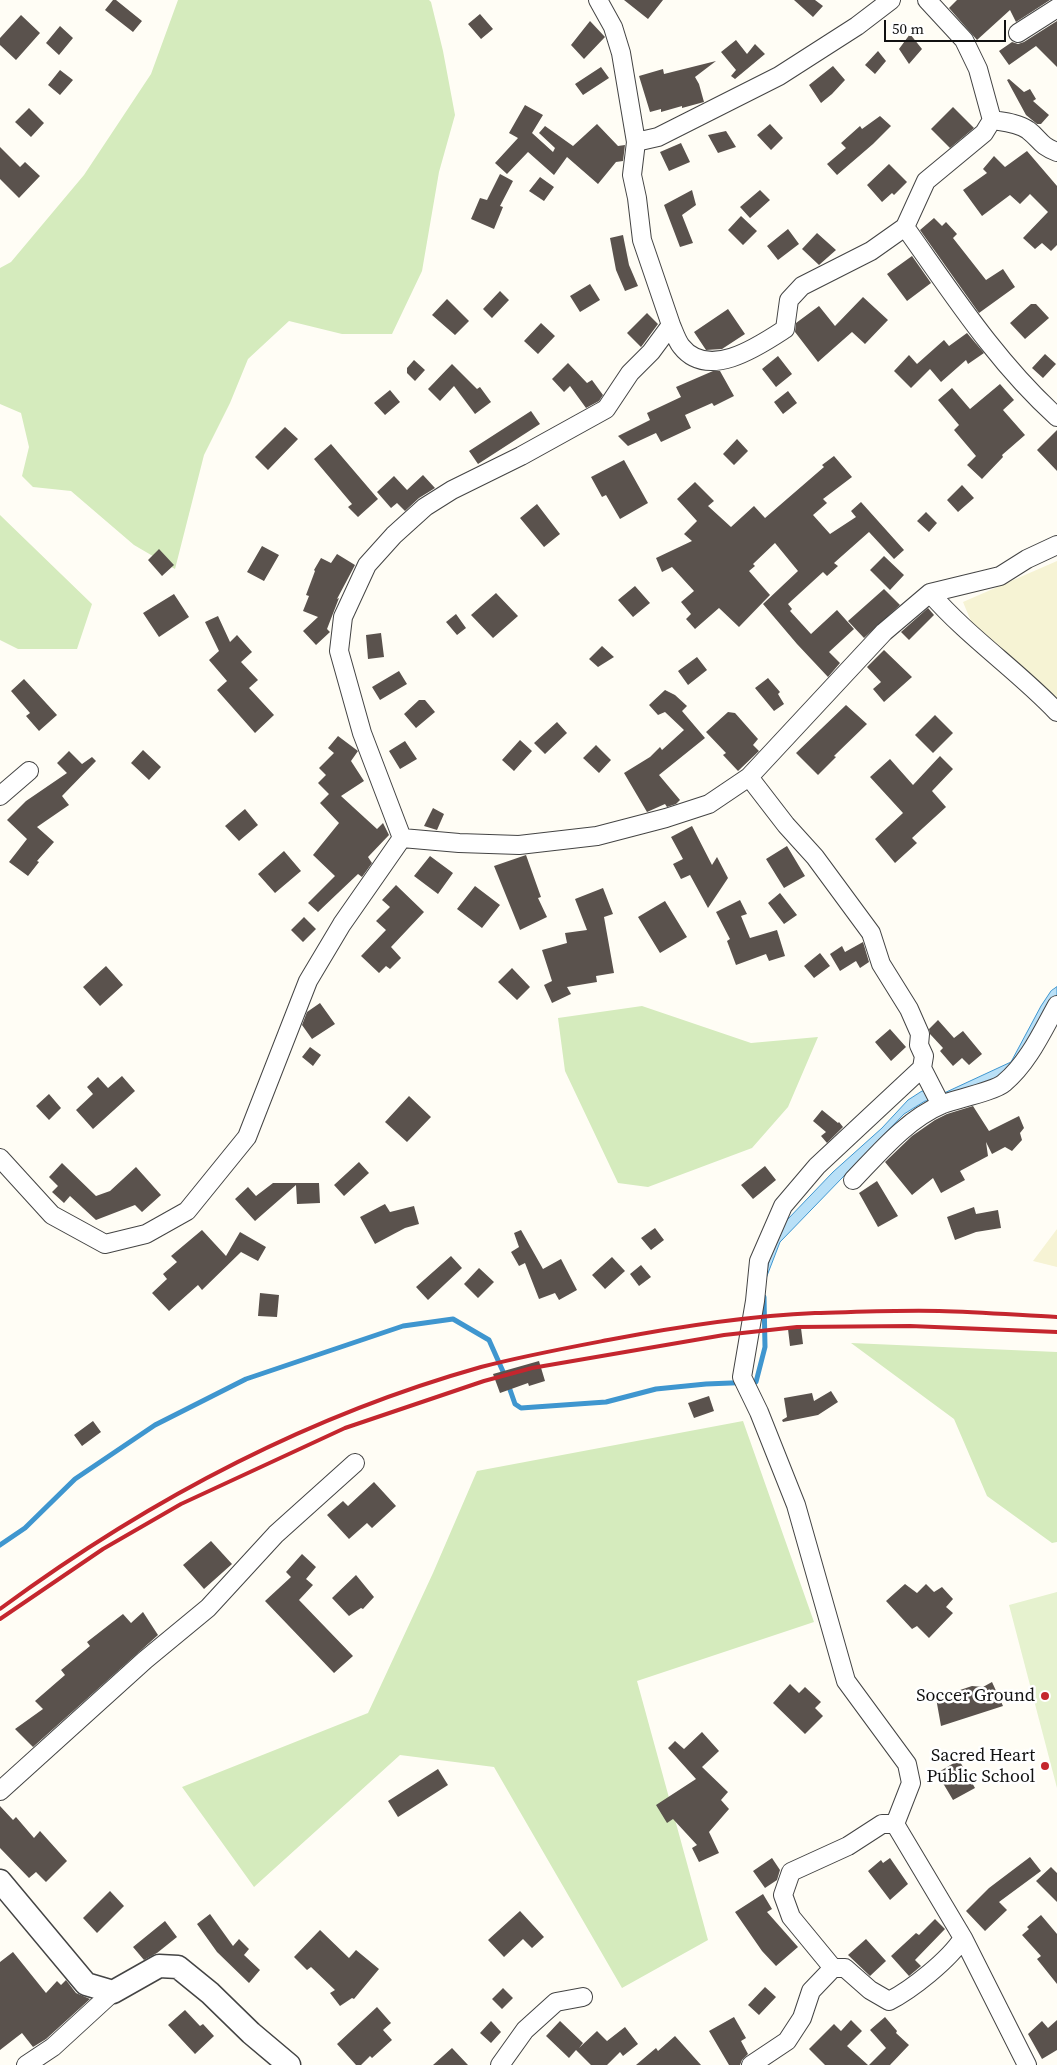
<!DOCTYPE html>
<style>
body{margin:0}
#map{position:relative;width:1057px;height:2065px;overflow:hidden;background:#fffdf5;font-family:"Source Serif 4",serif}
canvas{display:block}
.scale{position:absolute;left:884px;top:20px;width:122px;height:22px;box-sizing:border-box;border:2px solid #111;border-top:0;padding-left:6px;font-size:15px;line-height:18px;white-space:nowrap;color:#111;-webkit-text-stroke:4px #fff;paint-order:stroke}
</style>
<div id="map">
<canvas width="1057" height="2065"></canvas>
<div class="scale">50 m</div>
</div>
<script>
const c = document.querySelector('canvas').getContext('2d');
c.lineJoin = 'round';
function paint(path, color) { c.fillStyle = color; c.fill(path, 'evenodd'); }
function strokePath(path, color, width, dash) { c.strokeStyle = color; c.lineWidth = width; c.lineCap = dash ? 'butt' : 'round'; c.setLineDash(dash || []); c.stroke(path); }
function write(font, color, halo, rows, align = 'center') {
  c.font = font + ' "Source Serif 4",serif'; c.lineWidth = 5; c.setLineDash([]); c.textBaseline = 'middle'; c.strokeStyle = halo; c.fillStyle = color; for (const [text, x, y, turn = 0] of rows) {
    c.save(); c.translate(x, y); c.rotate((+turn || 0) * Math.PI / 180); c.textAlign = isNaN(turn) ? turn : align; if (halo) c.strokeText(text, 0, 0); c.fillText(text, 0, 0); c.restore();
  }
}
const farmland = new Path2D(`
 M1057,561V714L975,631L963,602Z
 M1057,1229V1267L1033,1261Z`);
const green = new Path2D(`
 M178,0H429L431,2L443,51L455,115L439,172L422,271L392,334H342L289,321L248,359L230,403L204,455L175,569L134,545L71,491L33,487L22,476L29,447L21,413L0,404V268L11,262L84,175L151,74Z
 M0,515L92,604L77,649H18L0,640Z
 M642,1006L751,1043L818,1037L788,1107L752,1148L648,1187L618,1183L565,1071L558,1018Z
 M851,1343L1057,1352V1542L1052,1543L987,1496L954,1419Z
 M743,1421L814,1622L637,1681L708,1940L622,1988L494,1767L400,1755L254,1887L182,1787L368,1713L433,1573L477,1471Z`);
const pitch = new Path2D(`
 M1057,1592V1788L1009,1605Z`);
const water = new Path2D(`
 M1057,987V996L1017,1065L987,1085L945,1100L925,1101L904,1114L780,1242L765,1281L773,1241L787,1220L833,1172L882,1128L908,1100L922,1091L942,1094L1011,1062L1041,1006L1051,991Z`);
const stream = new Path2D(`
 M508,1384L515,1404L521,1408L606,1402L656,1389L706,1384L756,1382L765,1347L764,1297
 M0,1545L25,1528L75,1479L155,1425L246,1379L403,1326L453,1319L489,1340L505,1376`);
const building = new Path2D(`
 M113,0H116L142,21L133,32L105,10Z
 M624,0H663L648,19Z
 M794,0H815L823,6L813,17Z
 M957,0H1050L1016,22L1010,10L977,40L949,8Z
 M480,14L493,29L481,39L468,24Z
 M21,15L40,33L16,60L0,45V38Z
 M590,21L605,37L584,59L571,45Z
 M1057,21V67L1036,46L1009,65L999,51L1012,42L1018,44L1024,42Z
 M60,26L73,38L59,55L46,43Z
 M910,34L922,49L909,64L899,49Z
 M736,40L747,54L755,44L765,54L735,79L731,76L736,70L721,52Z
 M878,51L886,61L875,74L865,65Z
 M716,61L695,77L699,84L704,102L682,108V106L661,112V109L650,112L639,76L663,69L664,74Z
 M833,66L845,80L832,94L821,103L809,85Z
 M601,67L609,78L583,95L575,84Z
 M60,70L73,80L60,95L48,85Z
 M1009,79L1024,92L1030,89L1036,99L1033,101L1049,115L1041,124H1037L1026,115L1007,80Z
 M525,105L543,115L532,133L553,152L555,148L539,133L545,126L573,146L597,124L618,146L625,145L623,161L616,162L598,184L567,157L554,175L528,152L507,174L495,163L518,138L509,133Z
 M953,107L974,128L950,148L931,129Z
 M29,108L44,123L31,137L15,122Z
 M880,116L891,126L873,144L837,175L827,164L846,148L841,143L860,126L862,129Z
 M770,124L783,138L771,150L757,135Z
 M726,131L736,147L718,153L708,135Z
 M681,143L690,162L669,171L660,152Z
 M0,147L20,167L25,162L40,176L19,198L0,179Z
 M1027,151L1057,186V245L1051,251L1042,243L1035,249L1023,238L1048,212L1030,194L1020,204L1010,195L982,216L963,190L987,173L983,169L994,156L1005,167Z
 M889,164L907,182L894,195L892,193L882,202L867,185Z
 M500,174L513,181L500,206L503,207L494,229L471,219L480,198L487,200Z
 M540,177L554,187L544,201L529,191Z
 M692,190L696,205L682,215L693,243L680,247L664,205Z
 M760,190L770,200L750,218L740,207Z
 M741,216L757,231L743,245L728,230Z
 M934,218L942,226L946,222L957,234L953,238L986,280L1003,269L1015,287L979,313L920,230Z
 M788,229L799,244L778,260L767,246Z
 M817,233L836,250L819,265L802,249Z
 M623,235L629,265L638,286L625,291L616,270L610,238Z
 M912,256L931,283L907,301L887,274Z
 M590,284L600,300L580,312L570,296Z
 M500,291L509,300L492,318L483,309Z
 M863,297L888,320L865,344L852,332L818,362L795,332L796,323L819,306L835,326Z
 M447,299L469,321L455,335L432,315Z
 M1031,304H1036L1049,318L1025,339L1010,323Z
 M728,309L745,334L722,349L706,350L694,332Z
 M647,313L658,324L641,347L627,333Z
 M541,323L555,336L538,354L524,341Z
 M967,333L984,353L968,364L966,360L941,382L930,369L911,388L894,371L909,355L917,364L944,340L949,346Z
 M1045,354L1056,364L1043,378L1032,368Z
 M778,356L792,374L776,387L762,369Z
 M414,360L425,370L415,381L407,373V368Z
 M568,363L587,383L592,380L603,395L599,401L586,408L570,386L564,392L552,379Z
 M452,364L477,389L480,387L491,402L475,414L454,386L440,401L428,389Z
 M713,371H720L734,396L714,406L712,403L685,415L691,428L661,442L656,433L628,446L618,436L650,420L647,413L681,397L676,387Z
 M1000,384L1014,400L1003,410L1025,435L1002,455L1003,457L982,479L967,465L976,456L954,430L959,425L938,400L952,388L970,409Z
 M390,390L400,402L385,415L374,403Z
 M788,391L797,403L783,414L774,402Z
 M531,411L540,424L478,464L469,451Z
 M285,427L298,439L268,470L255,457Z
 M1057,430V471L1037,450Z
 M737,439L748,451L734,465L723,454Z
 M331,444L378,499L358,517L348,507L352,504L314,459Z
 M834,456L852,477L823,499L827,503L813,515L830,534L856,517L851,511L861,502L904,550L894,559L869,532L834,563L838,566L827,576L823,572L788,604L792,609L790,611L811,634L837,610L854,629L829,652L840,663L828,677L797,644L763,604L798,571L775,543L753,564L755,566L749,571L770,595L739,627L719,608L695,629L686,619L691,614L681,602L694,591L672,567L662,572L656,558L692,541L684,534L697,521L677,499L695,482L714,501L708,506L731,527L754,506L765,518L824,467L822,465Z
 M624,460L648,503L620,519L606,495L602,497L591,477Z
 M423,475L435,488L419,498L405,511L397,503L391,508L377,492L394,476L407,490Z
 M962,485L974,498L958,512L947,500Z
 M537,504L560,534L544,547L520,518Z
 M926,512L937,523L929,532L917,521Z
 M262,546L279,555L264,581L247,572Z
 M159,549L174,565L162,576L148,560Z
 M337,554L355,565L337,599L339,598L327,629L330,632L316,645L303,631L318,617L303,611L309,596L306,595L315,571L314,570L321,558L331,563Z
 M884,556L904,575L890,590L870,570Z
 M635,586L650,603L633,617L618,600Z
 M884,589L900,605L864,638L848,621Z
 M496,593L518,616L493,638L471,615Z
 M174,594L189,617L159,637L143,613Z
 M928,608L934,615L909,640L901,632Z
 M456,614L466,628L457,635L446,622Z
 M218,616L230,642L237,635L252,652L241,662L258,680L249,688L274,715L255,733L217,690L227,681L209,660L219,651L205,622Z
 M381,633L384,657L368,659L366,635Z
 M602,646L614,657L598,667L589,659Z
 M884,650L912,677L884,702L873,689L881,682L867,667Z
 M697,657L707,670L688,685L678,671Z
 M399,671L407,684L380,700L372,687Z
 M768,678L780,692L778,694L784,704L774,711L755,688Z
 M24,679L57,715L39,731L26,716L30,713L11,691Z
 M665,690L675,695L687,706L682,711L705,738L659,775L680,800L676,804L667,807L665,804L647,812L624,773L650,757L660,747L662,750L684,730L665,712L658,715L649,705Z
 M419,700H425L435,712L416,728L404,714Z
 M846,705L867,724L834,756L836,757L818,775L796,753Z
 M728,712L735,713L758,739L753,745L759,751L738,771L723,755L726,753L706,732Z
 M935,715L953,733L933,753L915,735Z
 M557,722L567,733L545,754L534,743Z
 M338,736L358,751L351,761L364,781L341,796L377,829L383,823L389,835L368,857L372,863L362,877L358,874L318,912L308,903L335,876L313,855L339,823L320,803L329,794L318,783L326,775L319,768L334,753L328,748Z
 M520,740L532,751L514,771L502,760Z
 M405,741L417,759L400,769L389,751Z
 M596,745L611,760L599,773L583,758Z
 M143,750L161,767L149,780L131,763Z
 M69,751L82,764L92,757L96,761L62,796L69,805L37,827L54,842L37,861L39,862L28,876L9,862L27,839L7,820L26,801L67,773L57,763Z
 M940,756L953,769L932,791L946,807L912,838L917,843L895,863L875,839L903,813L870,777L890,759L913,785Z
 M433,808L444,814L437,830L424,826Z
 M245,809L258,825L239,841L225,826Z
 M692,826L712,865L717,857L728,878L708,908L690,875L681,879L673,864L683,859L671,837Z
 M787,846L805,876L784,888L766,859Z
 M284,851L301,871L275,893L258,874Z
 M526,855L541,897L538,898L547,917L520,930L494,866Z
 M430,856L453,873L438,894L414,876Z
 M396,885L424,912L391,947L401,958L390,969L386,966L379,973L361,956L386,930L376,921L390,907L382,900Z
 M475,886L500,905L482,928L457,909Z
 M603,888L613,914L604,917L614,973L596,976L597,982L567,987L571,994L552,1003L544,985L552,981L542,950L567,943L565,933L587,930L575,899Z
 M780,893L797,915L784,924L768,903Z
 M740,900L747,914L741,916L750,938L777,930L785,956L769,961L766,954L736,965L727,941L730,939L716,912Z
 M665,901L687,937L660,953L638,917Z
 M304,917L316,929L303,942L291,930Z
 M863,942L869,962L860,968L856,961L840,971L830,954L842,946L845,952Z
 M820,953L830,966L814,978L804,966Z
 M106,966L123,985L100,1006L83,987Z
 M512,968L530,987L517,1000L498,982Z
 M320,1003L335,1024L312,1039L302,1025L307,1012Z
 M938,1020L954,1038L963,1031L982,1054L969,1065L962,1058L953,1066L940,1051L943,1048L930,1034L929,1029Z
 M890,1029L906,1047L891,1061L875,1042Z
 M310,1047L321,1055L313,1066L302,1057Z
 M122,1076L135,1091L93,1129L76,1110L93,1094L87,1087L98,1077L108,1088Z
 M49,1094L61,1108L49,1120L36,1106Z
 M409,1096L431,1117L407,1142L385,1122Z
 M973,1106L989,1131L1019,1116L1024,1128L1020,1133L1022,1140L1012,1151L1005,1147L992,1154L986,1142L988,1156L960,1171L965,1180L941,1193L933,1178L912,1195L885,1162L912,1136L935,1120L947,1114Z
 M822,1110L838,1123L839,1122L843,1127L827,1143L821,1136L826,1132L813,1121Z
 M359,1162L369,1173L344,1196L334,1185Z
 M62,1163L96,1196L110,1191L136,1167L161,1195L142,1212L135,1205L96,1220L70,1196L64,1203L52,1192L58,1186L49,1177Z
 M765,1166L776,1180L753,1199L741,1185Z
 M877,1181L898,1216L878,1227L859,1193Z
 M273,1183H319L320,1203L297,1204L296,1185L255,1221L235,1199L248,1187L256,1196Z
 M385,1204L390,1212L414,1206L419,1224L405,1228L375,1244L360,1217Z
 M974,1207L976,1214L998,1210L1001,1228L976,1232L955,1240L947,1217Z
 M655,1228L664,1240L651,1250L641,1238Z
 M202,1230L226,1256L240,1232L266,1247L258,1261L241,1252L202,1290L198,1285L169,1311L152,1293L167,1279L163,1274L177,1262L171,1256Z
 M521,1230L543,1269L561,1259L577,1290L559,1300L555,1293L539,1299L525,1263L519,1266L511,1252L519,1247L514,1233Z
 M451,1256L462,1268L428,1300L416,1287Z
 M612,1257L625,1271L605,1289L592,1275Z
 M641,1265L651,1277L639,1286L630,1274Z
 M479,1268L494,1282L478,1298L464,1284Z
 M260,1293L279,1295L277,1317L258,1316Z
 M801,1328L803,1344L790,1346L788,1329Z
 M539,1361L545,1381L529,1386L528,1383L500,1393L493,1374Z
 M831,1391L838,1402L818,1415L783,1422L782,1420L787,1417L784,1398L812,1393L814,1401Z
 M709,1396L714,1411L694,1418L688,1403Z
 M93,1421L101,1432L82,1446L74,1435Z
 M374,1482L396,1506L372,1528L367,1523L349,1539L327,1515L343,1501L348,1506Z
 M211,1541L232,1564L204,1589L183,1565Z
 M302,1554L316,1567L306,1579L313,1585L299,1600L353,1656L334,1673L265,1601L291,1577L286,1572Z
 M356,1575L374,1597L363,1609L361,1608L349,1616L332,1598Z
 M905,1584L917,1593L926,1584L934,1592L942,1587L953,1599L946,1607L953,1613L929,1638L917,1626L912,1629L886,1601Z
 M143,1612L158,1635L33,1747L15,1729L43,1709L35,1701L65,1675L61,1670L90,1646L87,1642L123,1614L131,1623Z
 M992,1682L1003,1706L941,1726L936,1698L972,1686L983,1687Z
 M790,1684L799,1693L805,1687L821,1702L815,1708L823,1716L805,1734L773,1703Z
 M702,1732L719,1751L702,1767L728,1792L721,1800L729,1809L709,1832L719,1853L699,1862L692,1848L697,1845L673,1819L667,1823L656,1805L696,1779L668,1748L675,1741L684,1749Z
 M959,1760L975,1788L953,1800L937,1773Z
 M438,1769L448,1785L398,1817L388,1801Z
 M0,1806L13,1820L16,1817L34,1838L40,1831L67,1861L46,1882L36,1872L29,1878L0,1848Z
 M1030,1857L1041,1871L999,1902L1007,1910L985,1931L966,1911L989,1888Z
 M772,1858L780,1870L777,1880L765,1888L753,1871Z
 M890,1858L908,1884L890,1900L868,1871L881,1860L883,1863Z
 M1051,1867L1057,1873V1902L1036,1881Z
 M110,1891L124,1906L97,1933L83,1918Z
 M763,1894L772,1909L767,1912L798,1947L776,1966L762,1951L735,1912Z
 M520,1911L544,1937L532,1948L523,1939L504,1957L488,1940Z
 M210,1914L233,1946L239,1939L249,1949L244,1955L260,1970L249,1983L217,1952L197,1924Z
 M1041,1915L1057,1934V1984L1037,1959L1041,1956L1022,1935L1029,1929L1027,1927Z
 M935,1919L945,1929L915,1960L921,1966L909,1976L891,1956L916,1933L919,1935Z
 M165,1921L177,1937L157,1953L144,1960L133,1947Z
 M320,1930L349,1958L356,1950L379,1969L354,1999L352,1998L340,2006L330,1993L335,1990L311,1967L307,1970L294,1957Z
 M866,1939L886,1961L870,1976L848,1955Z
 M13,1952L46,1993L57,1981L61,1985L66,1980L76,1993L90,1999L46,2039L33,2047L22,2033L0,2050V1962Z
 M765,1987L776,1997L759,2015L748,2005Z
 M503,1988L513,1998L502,2009L492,1999Z
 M377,2007L391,2023L383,2030L392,2040L372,2058L370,2056L361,2065H356L337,2044Z
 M185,2010L200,2026L203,2024L214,2036L195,2054L168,2025Z
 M734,2017L746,2038L741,2041L748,2054L742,2060L740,2065H729L709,2031Z
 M885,2017L897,2031L896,2033L909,2045L890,2065H869L886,2048L870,2030Z
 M851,2020L862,2031L847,2046L868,2065H825L809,2049L834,2024L841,2031Z
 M1057,2020V2050L1042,2059L1028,2034L1042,2021L1048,2028Z
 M491,2021L501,2032L491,2043L480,2033Z
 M560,2021L583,2043L579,2048L597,2031L607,2041L625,2027L638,2044L623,2056L620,2052L607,2065H591L576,2050L569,2058L546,2036Z
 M675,2036L701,2065H636L656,2048L658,2051Z
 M452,2048L468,2065H433Z`);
const minor = new Path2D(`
 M1018,33L1057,8
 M992,120C1004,122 1018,123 1028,130C1041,140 1039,145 1057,152
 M636,142L658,137L779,76L857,26L891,0
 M905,227C952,293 996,362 1057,417
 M671,325C674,332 677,341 681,346C708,381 759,346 785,329L789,300L802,286L871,251L905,227L926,181L984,133L992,120L978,69L964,40L927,0
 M930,593L1000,576L1027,559L1057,545
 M749,777L786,825L815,857L871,933L881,964L909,1009L920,1034L919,1045L924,1056L922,1068L817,1166L783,1206L759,1261L755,1301L742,1377L759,1412L796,1505L846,1681L907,1764L911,1783L895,1824L963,1938L1027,2065
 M0,796L29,771
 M402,838L459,843L519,845L597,836L666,818L709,804L749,777L884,632L930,593C968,637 1017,670 1057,712
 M922,1068L941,1105
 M0,1158L52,1215L105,1244L146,1234L187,1211L247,1137L308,981L342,924L402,838L362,733L339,651L343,617L367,565L394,535L425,507L452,490L521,456L606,409L630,373L651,352L671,325L642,240L637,198L632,175L636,142L621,53L613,27L598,0
 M853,1180C879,1153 907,1119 943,1104C956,1099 995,1091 1004,1083C1028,1063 1042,1032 1057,1005
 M0,1791L145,1660L208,1608L276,1534L355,1463
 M833,1968L791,1917L783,1895L791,1872L848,1846L882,1824H895
 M26,2065L53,2047L113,1992
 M500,2065L525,2030L556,2002L583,1997
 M751,2065L787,2041L802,2018L811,1991L833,1968H845L870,1990L889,2001C911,1990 949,1960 963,1938`);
const tertiary = new Path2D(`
 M0,1881L86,1984L113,1992L159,1966L178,1967L210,1993L251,2033L289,2065`);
const rail = new Path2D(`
 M0,1609C145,1502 307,1416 481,1367C523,1356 566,1348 608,1340C676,1327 745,1316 815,1313C856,1312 898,1310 939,1311C978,1312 1018,1315 1057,1317
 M0,1619L103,1549L181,1504L345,1428L484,1381L532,1368L724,1335L797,1327L910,1326L1057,1332`);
const markers = [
 [1045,1696,5,"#c4262e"],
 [1045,1766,5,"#c4262e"]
];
const poiNames = [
 ["Soccer Ground",1035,1696],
 ["Sacred Heart",1035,1756],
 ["Public School",1035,1777]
];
paint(farmland, '#f6f3d4');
paint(green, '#d5ebbd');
paint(pitch, '#e6f2cf');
paint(water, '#b9e0f7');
strokePath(water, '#3f96cf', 1);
strokePath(stream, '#3f96cf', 5);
paint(building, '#5a524d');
strokePath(minor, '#444', 20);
strokePath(tertiary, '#444', 25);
strokePath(minor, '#fff', 18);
strokePath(tertiary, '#fff', 22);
strokePath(rail, '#c4262e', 4);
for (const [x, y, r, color] of markers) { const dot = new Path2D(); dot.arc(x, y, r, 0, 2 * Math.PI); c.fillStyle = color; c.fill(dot); strokePath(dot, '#fff', 2); }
write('18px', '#111', '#fff', poiNames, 'right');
</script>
